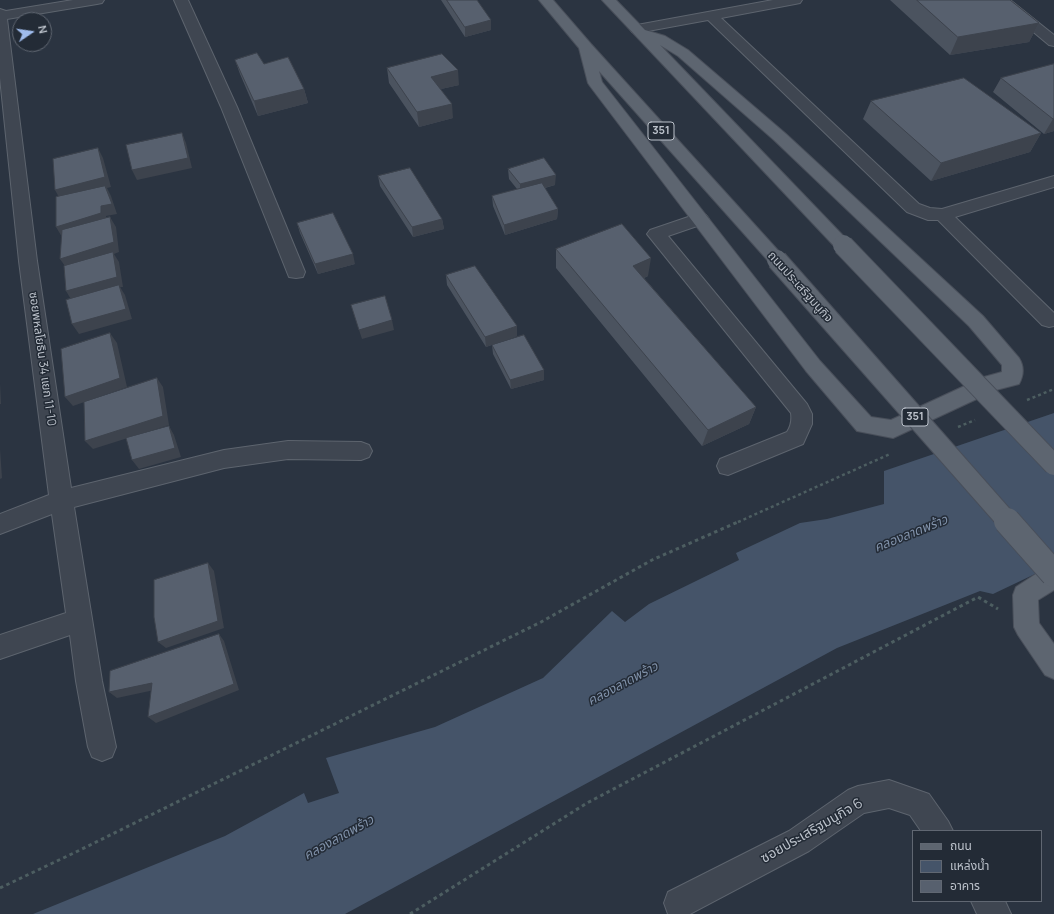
<!DOCTYPE html>
<meta charset="utf-8">
<style>
body{margin:0}
#map{position:relative;width:1054px;height:914px;overflow:hidden;background:#2b3441;font-family:Manrope,"Noto Sans Thai",sans-serif}
canvas{display:block}
.legend{position:absolute;left:912px;top:830px;width:130px;height:72px;box-sizing:border-box;background:#232b36;border:1px solid #606772;margin:0;padding:5px 7px;list-style:none;font-size:12px;color:#bcc2cb}
.legend li{display:flex;align-items:center;gap:8px;height:20px}
.legend b{width:20px;border:1px solid #606772}
.north{position:absolute;left:12px;top:12px;width:40px;height:40px;box-sizing:border-box;background:#232b36;border:1px solid #606772;border-radius:50%;rotate:77deg;font-size:11px;font-weight:700;line-height:16px;text-align:center;color:#bcc2cb}
.north::after{content:'';display:block;margin:auto;width:14px;height:18px;background:#9fbced;clip-path:polygon(50% 0,100% 100%,50% 72%,0 100%)}
</style>
<div id="map">
<canvas width="1054" height="914"></canvas>
<ul class="legend">
<li><b style="height:5px;background:#5d6570"></b>ถนน</li>
<li><b style="height:11px;background:#455469"></b>แหล่งน้ำ</li>
<li><b style="height:11px;background:#57606e"></b>อาคาร</li>
</ul>
<div class="north">N</div>
</div>
<script>
const c = document.querySelector('canvas').getContext('2d');
c.lineJoin = 'round';
function paint(path, color) { c.fillStyle = color; c.fill(path, 'evenodd'); }
function strokePath(path, color, width, dash) { c.strokeStyle = color; c.lineWidth = width; c.lineCap = dash ? 'butt' : 'round'; c.setLineDash(dash || []); c.stroke(path); }
function write(font, color, halo, rows, align = 'center') {
  c.font = font + ' Manrope,"Noto Sans Thai",sans-serif'; c.lineWidth = 3; c.setLineDash([]); c.textBaseline = 'middle'; c.strokeStyle = halo; c.fillStyle = color; for (const [text, x, y, turn = 0] of rows) {
    c.save(); c.translate(x, y); c.rotate((+turn || 0) * Math.PI / 180); c.textAlign = isNaN(turn) ? turn : align; if (halo) c.strokeText(text, 0, 0); c.fillText(text, 0, 0); c.restore();
  }
}
const water = new Path2D(`
 M1054,413V565L993,594L980,591L837,648L345,914H33L225,836L304,793L308,803L339,793L326,758L435,727L543,678L612,611L625,622L649,604L739,560L736,553L800,523L827,519L884,504V471Z`);
const pathFar1 = new Path2D(`
 M1027,400L1054,389
 M958,427L975,420
 M738,522L890,454`);
const path = new Path2D(`
 M0,888L78,851L541,622L652,560L740,521
 M410,914L587,803L978,597L998,609`);
const minor = new Path2D(`
 M73,0H104L102,3L97,4L7,19L37,261L71,488L224,450L288,441L361,442L369,445L372,451L369,457L361,460L288,459L224,468L74,507L102,681L116,747L112,757L102,761L92,757L88,747L76,681L70,635L0,659V635L66,613L52,514L0,534V514L49,495L19,261L0,78V9L6,11Z
 M174,0H188L237,107L305,272L303,277L296,278L289,277L221,107Z
 M773,0H802L800,3L795,4L721,18L919,204L930,208L942,209L1054,176V187L955,217L1054,313V326L1049,327L1042,325L938,220H928L907,212L708,20L637,33L632,32L630,29L632,26L637,25Z
 M995,0H1010L1054,35V46L1049,45Z
 M700,213L706,215L709,219L706,223L668,236L807,404L812,414V424L803,444L728,475L720,473L717,466L720,459L787,432C791,426 792,420 791,413L647,234L650,230Z
 M889,780L929,794L948,821L953,831H921L910,815L889,808L864,813L809,851L690,914H668L664,903L668,892L789,831L848,790L858,786Z
 M971,901H1005L1011,914H977Z`);
const major = new Path2D(`
 M539,0H553L591,44L783,256L786,260L783,264L777,266L771,264L599,71L602,82L820,361L871,417L891,420L984,377L1002,372V365L969,326L774,140L678,56L660,45L852,245L849,249L843,251L837,249L602,0H616L645,30L665,36L688,50L786,134L983,316L1019,358C1024,366 1024,375 1019,384L996,390L893,438L857,431L806,371L590,86L588,83L579,48Z
 M1054,565V590L1038,600L1039,623L1054,644V679L1045,675L1018,635L1014,627L1013,595L1016,587L1045,568Z`);
const majorBridgeFar1 = new Path2D(`
 M843,245L1054,465
 M777,260L1008,522`);
const majorBridge = new Path2D(`
 M1007,521L1054,574`);
const wall = new Path2D(`
 M441,0H477L491,30L465,37Z
 M890,0H1010L1039,23L1029,42L950,55Z
 M235,60L264,64L304,89L308,103L258,116L240,74Z
 M1054,64V131L1044,134L993,92L1001,78Z
 M387,68L459,85L441,89L453,118L419,127L389,83Z
 M871,101L1041,133L1030,152L931,181L863,119Z
 M508,169L555,185L545,188L558,209L557,219L505,235L493,206L492,196L517,189L509,179Z
 M378,176L442,219L444,229L413,237L380,186Z
 M297,223L355,264L318,274L300,233Z
 M556,249L648,276L644,278L756,407L749,424L702,446L556,268Z
 M446,275L517,326V336L486,347L447,285Z
 M492,345L544,380L511,389L493,354Z`);
const shadedWall = new Path2D(`
 M491,20V30L465,37V27Z
 M1039,23L1029,42L950,55L958,37Z
 M458,70L459,85L432,91L431,77Z
 M304,89L308,103L258,116L254,101Z
 M452,104L453,118L419,127L417,112Z
 M1053,119H1054V131L1044,134Z
 M182,133L186,143L192,168L137,180L132,170Z
 M1041,133L1030,152L931,181L941,163Z
 M98,148L103,158L111,187L107,188L111,196L117,214L106,216L107,223L62,237L56,227L61,201L55,190Z
 M556,175L555,185L520,194V184Z
 M558,209L557,219L505,235L504,225Z
 M110,217L116,227L119,252L114,254L119,262L123,287H120L125,295L132,319L79,334L72,324V301L66,291L67,269L60,259Z
 M442,219L444,229L413,237L412,227Z
 M353,254L355,264L318,274L315,264Z
 M651,258L648,276L631,284L633,266Z
 M392,320L394,330L362,339L359,330Z
 M517,326V336L486,347L485,337Z
 M110,333L117,343L127,387L73,406L65,397Z
 M544,370V380L511,389L510,380Z
 M157,378L163,387L169,425L93,449L85,441Z
 M0,383L1,404H0Z
 M756,407L749,424L702,446L708,430Z
 M169,426L174,435L181,457L139,469L132,460Z
 M0,449L2,478L0,479Z
 M208,563L214,571L224,628L166,648L158,642Z
 M219,634L224,641L239,690L156,723L148,717Z
 M152,683L159,689L117,698L109,692Z`);
const building = new Path2D(`
 M447,0H477L491,20L465,27Z
 M917,0H1010L1039,23L958,37Z
 M257,53L264,64L288,57L304,89L254,101L235,60Z
 M442,54L458,70L431,77L452,104L417,112L387,68Z
 M1054,64V119H1053L1001,78Z
 M964,78L1041,133L941,163L871,101Z
 M182,133L188,158L132,170L126,145Z
 M98,148L105,177L55,190L53,159Z
 M544,158L556,175L520,184L508,169Z
 M410,168L442,219L412,227L378,176Z
 M542,183L558,209L504,225L492,196Z
 M105,186L112,204L101,206V213L56,227V197Z
 M333,213L353,254L315,264L297,223Z
 M110,217L114,242L60,259L62,230Z
 M622,224L651,258L633,266L756,407L708,430L556,249Z
 M113,252L117,277L66,291L64,266Z
 M475,266L517,326L485,337L446,275Z
 M119,285L126,309L72,324L66,300Z
 M385,296L392,320L359,330L351,305Z
 M110,333L120,378L65,397L61,349Z
 M524,335L544,370L510,380L492,345Z
 M157,378L163,416L85,441L84,402Z
 M169,426L175,448L132,460L126,438Z
 M208,563L218,621L158,642L154,617V580Z
 M219,634L234,684L148,717L152,683L109,692L110,671Z`);
const shields = [
 [661,131,26],
 [915,417,26]
];
const shieldNames = [
 ["351",661,131],
 ["351",915,417]
];
const streetNames = [
 ["ถนนประเสริฐมนูกิจ",800,287,48],
 ["ซอยพหลโยธิน 34 แยก 11-10",42,359,82]
];
const waterNames = [
 ["คลองลาดพร้าว",911,534,-22],
 ["คลองลาดพร้าว",623,684,-28],
 ["คลองลาดพร้าว",339,838,-29]
];
const nearStreetnames = [
 ["ซอยประเสริฐมนูกิจ 6",812,831,-30]
];
paint(water, '#455469');
strokePath(minor, '#5d646e', 2);
strokePath(major, '#494f5a', 2);
strokePath(pathFar1, '#4d5e61', 2.5, [3, 3]);
strokePath(path, '#4d5e61', 3, [3.5, 3.5]);
paint(minor, '#3f4651');
paint(major, '#5d6570');
strokePath(majorBridgeFar1, '#494f5a', 22, []);
strokePath(majorBridge, '#494f5a', 28, []);
strokePath(majorBridgeFar1, '#5d6570', 20);
strokePath(majorBridge, '#5d6570', 26);
paint(wall, '#4b535f');
paint(shadedWall, '#3d434d');
paint(building, '#57606e');
strokePath(building, '#3d434d', 1);
for (const [x, y, w] of shields) { const box = new Path2D(); box.roundRect(x - w / 2, y - 9, w, 18, 3); c.fillStyle = '#232b36'; c.fill(box); strokePath(box, '#bcc2cb', 1); }
write('bold 11px', '#bcc2cb', null, shieldNames);
write('12px', '#bcc2cb', '#232b36', streetNames);
write('italic 13px', '#8192aa', '#232b36', waterNames);
write('14px', '#bcc2cb', '#232b36', nearStreetnames);
</script>
